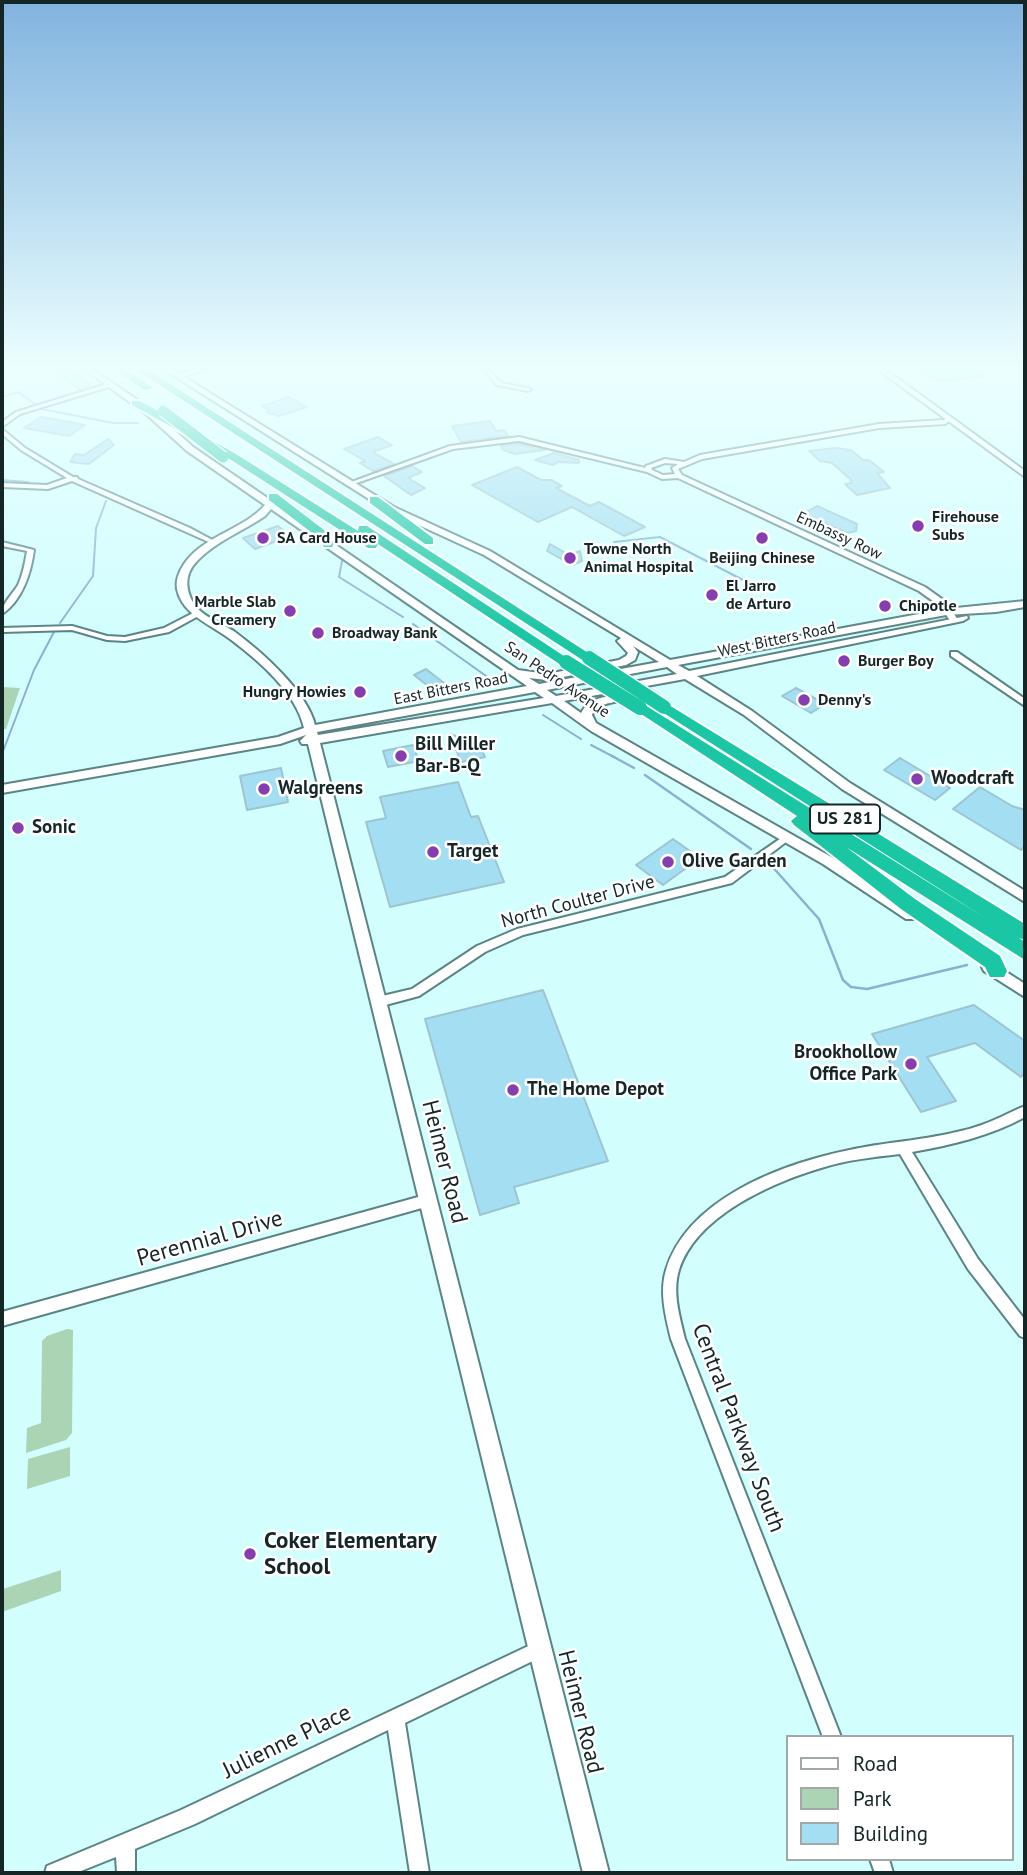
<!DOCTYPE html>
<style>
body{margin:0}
#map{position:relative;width:1027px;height:1875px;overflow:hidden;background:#d2fefe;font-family:"PT Sans",sans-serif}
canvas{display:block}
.frame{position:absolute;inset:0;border:4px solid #152626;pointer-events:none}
.legend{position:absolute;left:786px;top:1735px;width:228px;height:126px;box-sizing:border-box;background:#fff;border:2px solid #a1a8a8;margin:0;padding:9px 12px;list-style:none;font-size:21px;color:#152626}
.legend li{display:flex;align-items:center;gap:14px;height:35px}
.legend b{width:35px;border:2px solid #a1a8a8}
</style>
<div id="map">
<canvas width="1027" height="1875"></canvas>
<div class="frame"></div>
<ul class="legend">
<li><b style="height:9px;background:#fff"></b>Road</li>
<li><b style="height:19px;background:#abd4b4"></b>Park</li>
<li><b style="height:19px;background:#a3def2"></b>Building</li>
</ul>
</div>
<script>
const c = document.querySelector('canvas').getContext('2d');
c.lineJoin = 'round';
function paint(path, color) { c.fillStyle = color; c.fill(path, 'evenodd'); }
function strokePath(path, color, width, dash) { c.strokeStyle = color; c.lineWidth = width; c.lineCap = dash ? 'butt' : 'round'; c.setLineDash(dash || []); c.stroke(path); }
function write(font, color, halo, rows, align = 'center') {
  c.font = font + ' "PT Sans",sans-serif'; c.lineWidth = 5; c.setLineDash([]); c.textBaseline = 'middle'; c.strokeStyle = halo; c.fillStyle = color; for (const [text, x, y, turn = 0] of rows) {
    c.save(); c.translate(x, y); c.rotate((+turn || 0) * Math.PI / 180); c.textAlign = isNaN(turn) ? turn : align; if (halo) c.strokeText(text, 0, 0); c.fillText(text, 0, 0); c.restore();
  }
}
const green = new Path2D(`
 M2,687L20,688L6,729H2Z
 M67,1329L73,1330L72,1433L66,1440L26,1453L27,1428L41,1423L42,1341L47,1336Z
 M70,1447V1476L27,1489L28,1459Z
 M61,1570V1591L2,1612L3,1589Z`);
const streamFar1 = new Path2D(`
 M2,397L18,392L42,409L113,423H138
 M2,480L28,482
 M614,542L660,537L743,580
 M342,561L339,577L403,617
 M60,623L93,576L96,528L106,501
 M413,624L496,683
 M543,715L581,739
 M591,745L616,758
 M2,754L34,670L55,630`);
const stream = new Path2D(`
 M612,756L634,768
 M645,775L751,849
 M769,863L819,919L843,980L851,987L867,989L967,965`);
const building = new Path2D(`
 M51,369H68L91,385L79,389Z
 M916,369H975L985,376L939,382Z
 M289,397L307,407L279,416L267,412L268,409L262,406Z
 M41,417L70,422L85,425L69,436L24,428Z
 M490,421L496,431L504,430L508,436L461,442L452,426Z
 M378,437L392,445L373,452L394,464L373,471L360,463L365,461L344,449Z
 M108,439L114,445L89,464L70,462L75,454L84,455Z
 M520,444L545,450L515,454L503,450L501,446Z
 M836,448L851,450L863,460H869L884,472L877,473L890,488L857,495L845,484L852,483L850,479L832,463L820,461L809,451Z
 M554,453L579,460V463L558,462L553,465L535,460Z
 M412,466L422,472L408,478L425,488L411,495L384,476Z
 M517,467L541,480H552L562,486L556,488L590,506L599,502L645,527L624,536L572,507L538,522L472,485Z
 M817,506L857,524L856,531L847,533L803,514Z
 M278,526L290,536L255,549L243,538Z
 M550,544L569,555L580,551L582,561L572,565L547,551Z
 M426,669L444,683L432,689L414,675Z
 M796,688L825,704L811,713L782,696Z
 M450,734L479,744L485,757L461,762Z
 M413,745L419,761L388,767L383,751Z
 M900,758L950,788L935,800L884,770Z
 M281,768L288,802L247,810L240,776Z
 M458,782L471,817L478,816L504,882L390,907L366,822L386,818L380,797Z
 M980,787L1012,806L1025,810V846L1021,850L953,809Z
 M673,839L700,858L663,885L636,865Z
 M543,990L608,1161L514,1187L519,1203L480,1215L425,1019Z
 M974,1005L1025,1041V1072L1021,1077L975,1043L927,1057L956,1101L921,1112L872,1034Z`);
const street = new Path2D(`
 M483,369H488L501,383L531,389L528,391L497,385Z
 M110,383L112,384V386L20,414L2,427V422L16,412Z
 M947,418L952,419L945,424L879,428L702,459L678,469L682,475L925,587L946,602L958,620L954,622H951L940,606L919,591L678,478L662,479L647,472L519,441L453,449L351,485L346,484L450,446L519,437L645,468L646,466L665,459L684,462L700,455L879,424L944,420ZM665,463L678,464L672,468L675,474L663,475L652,470L651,468Z
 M2,429L25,448L73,477H77L78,479L190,528L216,542L211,543L72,481L48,489L2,487V483L47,485L67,478L21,450L2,434Z
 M2,542L34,550C31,573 22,601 2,614C2,603 12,595 18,585C23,574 25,563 27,551L2,546Z
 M195,612L202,614L169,632L125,641L107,640L72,630L2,632V628L72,626L107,636L125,637L164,628Z
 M951,652H957L1025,699V706L951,656Z
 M787,834L792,837L790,839L732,883L523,935L485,952L419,996L378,1007L374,1005L372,1002L374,999L378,997L412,989L477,946L517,929L725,877Z
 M1025,1106V1117C990,1136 952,1145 912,1152L978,1259L1025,1320V1338L1020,1336L968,1269L900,1154C873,1157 847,1160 821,1168C771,1183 696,1216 679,1270C672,1292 680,1318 685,1339L841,1737H823L671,1339C666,1318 659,1292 666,1270C687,1200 779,1165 845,1151C883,1142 923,1141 961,1131C974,1128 988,1123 1001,1117C1009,1113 1017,1109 1025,1106Z
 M429,1194L434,1196L435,1200L434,1204L429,1206L2,1326V1312Z
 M539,1641L545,1643L547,1649L545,1655L405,1723L429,1873H410L388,1730L195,1824L135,1849V1873H117L116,1857L76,1873H45L47,1866L181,1810Z
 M870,1859H889L893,1873H875Z`);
const secondary = new Path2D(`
 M84,369H92L152,410L193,447L518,670L547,674L619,660L626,656L628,653L617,641L621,638L484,555L388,511L163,369H172L179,374L195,369H206L184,377L394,507L490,551L670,660L946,609L1025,601V607L996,612L946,615L678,665L689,671L967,616L968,618L963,621L697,676L752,711L850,783L1025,891V902L842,789L744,715L685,679L564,701L581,713C588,700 603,695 618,697V701C608,704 596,704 592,715L596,723L833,858L916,911L918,915L916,919H906L823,864L591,731L552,703L320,743L609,1873H583L308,744H302L300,741L306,735L280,744L2,793V785L278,737L304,728C296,692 258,660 230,639C212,625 182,615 177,589C175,578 181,568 187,560C207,535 244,529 265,505L187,451L146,414ZM271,509L527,686L315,725C307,692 262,652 235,632C223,624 208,619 198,609C185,594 183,575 197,561C215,542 243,531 265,516ZM633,646L659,662L539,684L529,678L547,680L626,665L635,660L638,652ZM667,667L677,674L556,696L547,690ZM535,692L544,698L318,735L317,732Z
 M877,369H885L1025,471V477Z
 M989,961L1025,984V997L984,971L982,967L984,963Z`);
const highway = new Path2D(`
 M114,369H126L153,388L144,390Z
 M135,369H147L596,658L589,662L584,661Z
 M132,401H140L236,454L358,531L359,526H367L573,662L571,665H561L378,544L376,548H368L228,458L132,405Z
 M269,494H277L324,530L334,544L332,547H324L316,536L269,500Z
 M370,497H378L433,538V544H425L370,503Z
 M664,702L1025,924V940L1019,938L1025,942V960L846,847L915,899L1000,956L1007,971L1004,977H990L985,967L901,909L794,825L791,821L797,816L632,708L640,703L645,705L987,919L659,710L656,707Z`);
const highwayBridgeFar1 = new Path2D(`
 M163,411L223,457`);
const highwayBridge = new Path2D(`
 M589,658L664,707
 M566,662L640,708`);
const markers = [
 [918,526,7,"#863daf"],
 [263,538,7,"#863daf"],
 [762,538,7,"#863daf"],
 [570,558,7,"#863daf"],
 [712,595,7,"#863daf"],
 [885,606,7,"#863daf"],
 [290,611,7,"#863daf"],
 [318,633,7,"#863daf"],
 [844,661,7,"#863daf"],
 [360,692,7,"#863daf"],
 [804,700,7,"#863daf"],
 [401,756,7,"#863daf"],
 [917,779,7,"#863daf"],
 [264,789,7,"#863daf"],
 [18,828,7,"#863daf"],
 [433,852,7,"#863daf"],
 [668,862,7,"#863daf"],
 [911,1064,7,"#863daf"],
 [513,1090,7,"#863daf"],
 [250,1554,7,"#863daf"]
];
const farPoinames = [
 ["Firehouse",932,517],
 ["Subs",932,535],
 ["SA Card House",277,538],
 ["Towne North",584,549],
 ["Animal Hospital",584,567],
 ["Beijing Chinese",762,558,"center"],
 ["El Jarro",726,586],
 ["de Arturo",726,604],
 ["Marble Slab",276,602,"right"],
 ["Creamery",276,620,"right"],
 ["Chipotle",899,606],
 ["Broadway Bank",332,633],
 ["Burger Boy",858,661],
 ["Hungry Howies",346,692,"right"],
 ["Denny's",818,700]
];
const farStreetnames = [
 ["Embassy Row",839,536,25],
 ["West Bitters Road",777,640,-12],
 ["San Pedro Avenue",557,680,34],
 ["East Bitters Road",451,689,-11]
];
const shields = [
 [845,819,70]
];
const shieldNames = [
 ["US 281",845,819]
];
const poiNames = [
 ["Bill Miller",415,745],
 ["Bar-B-Q",415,767],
 ["Woodcraft",931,779],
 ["Walgreens",278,789],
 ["Sonic",32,828],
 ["Target",447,852],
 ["Olive Garden",682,862],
 ["Brookhollow",897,1053,"right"],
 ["Office Park",897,1075,"right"],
 ["The Home Depot",527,1090]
];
const streetNames = [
 ["North Coulter Drive",578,902,-15]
];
const nearStreetnames = [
 ["Heimer Road",444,1162,76],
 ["Perennial Drive",210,1239,-16],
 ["Central Parkway South",738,1428,69],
 ["Heimer Road",580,1712,76],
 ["Julienne Place",287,1742,-26]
];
const nearPoinames = [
 ["Coker Elementary",264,1541],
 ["School",264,1567]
];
paint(green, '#abd4b4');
strokePath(streamFar1, '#88b1d2', 2);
strokePath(stream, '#88b1d2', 2.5);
paint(building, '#a3def2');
strokePath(building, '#9dc4d0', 2);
strokePath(street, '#5b8484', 4);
strokePath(secondary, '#5b8484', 4);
strokePath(highway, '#fff', 4);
paint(street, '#fff');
paint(secondary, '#fff');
paint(highway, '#1ac6a4');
strokePath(highwayBridgeFar1, '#fff', 13, []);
strokePath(highwayBridge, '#fff', 17, []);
strokePath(highwayBridgeFar1, '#1ac6a4', 11);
strokePath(highwayBridge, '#1ac6a4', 14);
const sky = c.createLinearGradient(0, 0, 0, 632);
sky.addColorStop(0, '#81b3df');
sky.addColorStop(0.58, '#ebffff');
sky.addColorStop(1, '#ebffff00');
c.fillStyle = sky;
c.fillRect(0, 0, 1027, 632);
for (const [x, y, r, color] of markers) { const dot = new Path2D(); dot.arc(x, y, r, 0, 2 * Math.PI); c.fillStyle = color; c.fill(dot); strokePath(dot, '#fff', 2.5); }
write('bold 16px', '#152626', '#fff', farPoinames, 'left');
write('16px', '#152626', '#fff', farStreetnames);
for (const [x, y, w] of shields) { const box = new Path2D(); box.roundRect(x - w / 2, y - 14.5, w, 29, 5); c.fillStyle = '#fff'; c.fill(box); strokePath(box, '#152626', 2); }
write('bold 18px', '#152626', null, shieldNames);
write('bold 19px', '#152626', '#fff', poiNames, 'left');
write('19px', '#152626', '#fff', streetNames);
write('23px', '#152626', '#fff', nearStreetnames);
write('bold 23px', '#152626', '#fff', nearPoinames, 'left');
</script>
